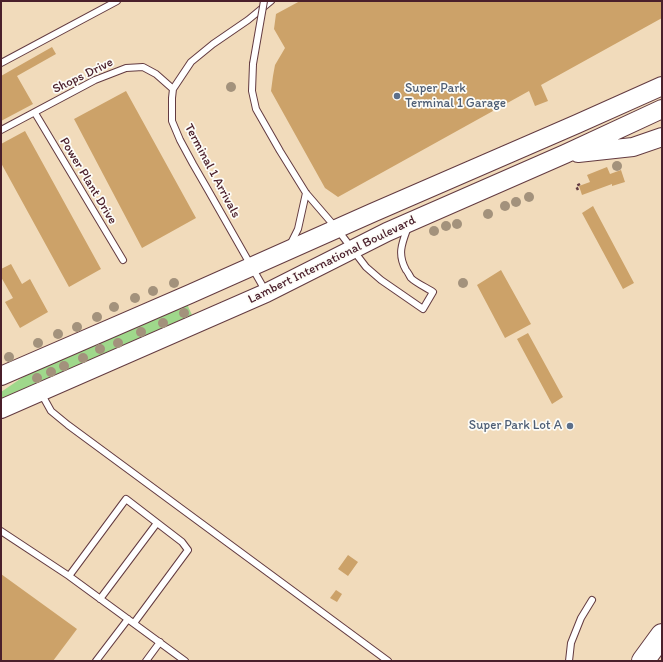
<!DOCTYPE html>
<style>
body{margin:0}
#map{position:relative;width:663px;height:662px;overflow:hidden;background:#f1dbbb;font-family:Itim,sans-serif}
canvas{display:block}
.frame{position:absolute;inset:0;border:2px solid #4a1f2b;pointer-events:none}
</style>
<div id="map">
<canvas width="663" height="662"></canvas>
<div class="frame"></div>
</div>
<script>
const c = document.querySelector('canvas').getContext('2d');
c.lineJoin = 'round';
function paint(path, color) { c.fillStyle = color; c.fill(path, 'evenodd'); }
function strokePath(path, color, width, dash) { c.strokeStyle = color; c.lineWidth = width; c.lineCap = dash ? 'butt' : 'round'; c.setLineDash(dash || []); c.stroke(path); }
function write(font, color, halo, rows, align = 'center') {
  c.font = font + ' Itim,sans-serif'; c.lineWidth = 3.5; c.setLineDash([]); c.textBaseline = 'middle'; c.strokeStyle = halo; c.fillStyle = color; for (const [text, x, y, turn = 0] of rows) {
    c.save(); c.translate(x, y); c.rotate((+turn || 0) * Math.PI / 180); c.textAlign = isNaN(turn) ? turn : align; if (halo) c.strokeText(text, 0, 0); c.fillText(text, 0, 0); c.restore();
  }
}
const green = new Path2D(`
 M187,304L192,315L1,399V392L29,373Z`);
const building = new Path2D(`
 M300,1H662V18L541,85L548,101L535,106L529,91L338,197L325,188L271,91L273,76L275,65L285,48L274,29L276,14Z
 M52,47L56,54L17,76L33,104L1,121V76Z
 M126,91L196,218L142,248L74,119Z
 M25,131L101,269L69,287L1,163V144Z
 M607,167L610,174L621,170L625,182L612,186V184L582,195L579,186L590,182L587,175Z
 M593,206L634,283L623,289L582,213Z
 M11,264L22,284L30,279L48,312L20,328L5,302L13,298L1,277V269Z
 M501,270L531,324L505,338L477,285Z
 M528,333L563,397L552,404L517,339Z
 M348,555L358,562L348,576L338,569Z
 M1,574L77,629L53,661H1Z
 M336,590L342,594L337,602L330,598Z`);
const path = new Path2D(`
 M578,190L576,186L580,184`);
const lane = new Path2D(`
 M1,63L117,1
 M253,64L252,91L256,109L280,151L306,193L337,229L366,267L381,280L423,309L433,292C427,288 416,283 411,278C409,275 408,272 406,270C397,254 402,243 408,227
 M35,113L123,260
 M1,130L95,80L126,68L143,67L156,74L173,89
 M290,245L298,229L306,193
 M266,292L208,190L193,164L180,140L172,121V98L173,89L191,62L213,44L248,20L271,1
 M41,393L51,411L68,425L388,661
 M1,531L69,576L185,661
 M69,576L126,499L182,542L188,550L134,623
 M100,599L157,523
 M96,661L128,619
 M146,661L160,642
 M569,661L571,643L581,618L592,600`);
const secondary = new Path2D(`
 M578,153L633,147L662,137
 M1,376L190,294L372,213L577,124L662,86
 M1,409L266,293L387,232L565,154L662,109`);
const highway = new Path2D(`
 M643,661L662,635`);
const laneBridge = new Path2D(`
 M253,64L264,1`);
const trees = [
 [231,87],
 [617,166],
 [529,197],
 [516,202],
 [505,206],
 [488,214],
 [457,224],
 [446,226],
 [434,231],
 [174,283],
 [463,283],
 [153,291],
 [135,298],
 [114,307],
 [184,313],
 [97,317],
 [163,323],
 [77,327],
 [141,332],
 [58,334],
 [38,343],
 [118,343],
 [100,349],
 [9,357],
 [83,358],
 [64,366],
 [51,372],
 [37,378]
];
const markers = [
 [397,96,4,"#5c6f8a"],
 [570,426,4,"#5c6f8a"]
];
const streetNames = [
 ["Shops Drive",83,76,-26],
 ["Terminal 1 Arrivals",212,171,62],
 ["Power Plant Drive",88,181,59],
 ["Lambert International Boulevard",332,260,-26]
];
const serviceNames = [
 ["Super Park",405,89],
 ["Terminal 1 Garage",405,104],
 ["Super Park Lot A",562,426,"right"]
];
paint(green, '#9fd88b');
paint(building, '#cca269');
strokePath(lane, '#633b41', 8);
strokePath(secondary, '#633b41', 20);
strokePath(highway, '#633b41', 24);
strokePath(path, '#633b41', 2.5, [3, 3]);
strokePath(lane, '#fff', 6);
strokePath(secondary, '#fff', 18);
strokePath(highway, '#fff', 22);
strokePath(laneBridge, '#633b41', 8, []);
strokePath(laneBridge, '#fff', 6);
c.fillStyle = '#a3927c';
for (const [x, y] of trees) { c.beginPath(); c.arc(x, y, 5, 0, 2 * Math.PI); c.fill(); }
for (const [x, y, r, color] of markers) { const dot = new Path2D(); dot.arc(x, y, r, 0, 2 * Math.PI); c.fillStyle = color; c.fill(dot); strokePath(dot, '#fdfcf7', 1.5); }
write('13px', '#4a1f2b', '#fdfcf7', streetNames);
write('13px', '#4e5e75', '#fdfcf7', serviceNames, 'left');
</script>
